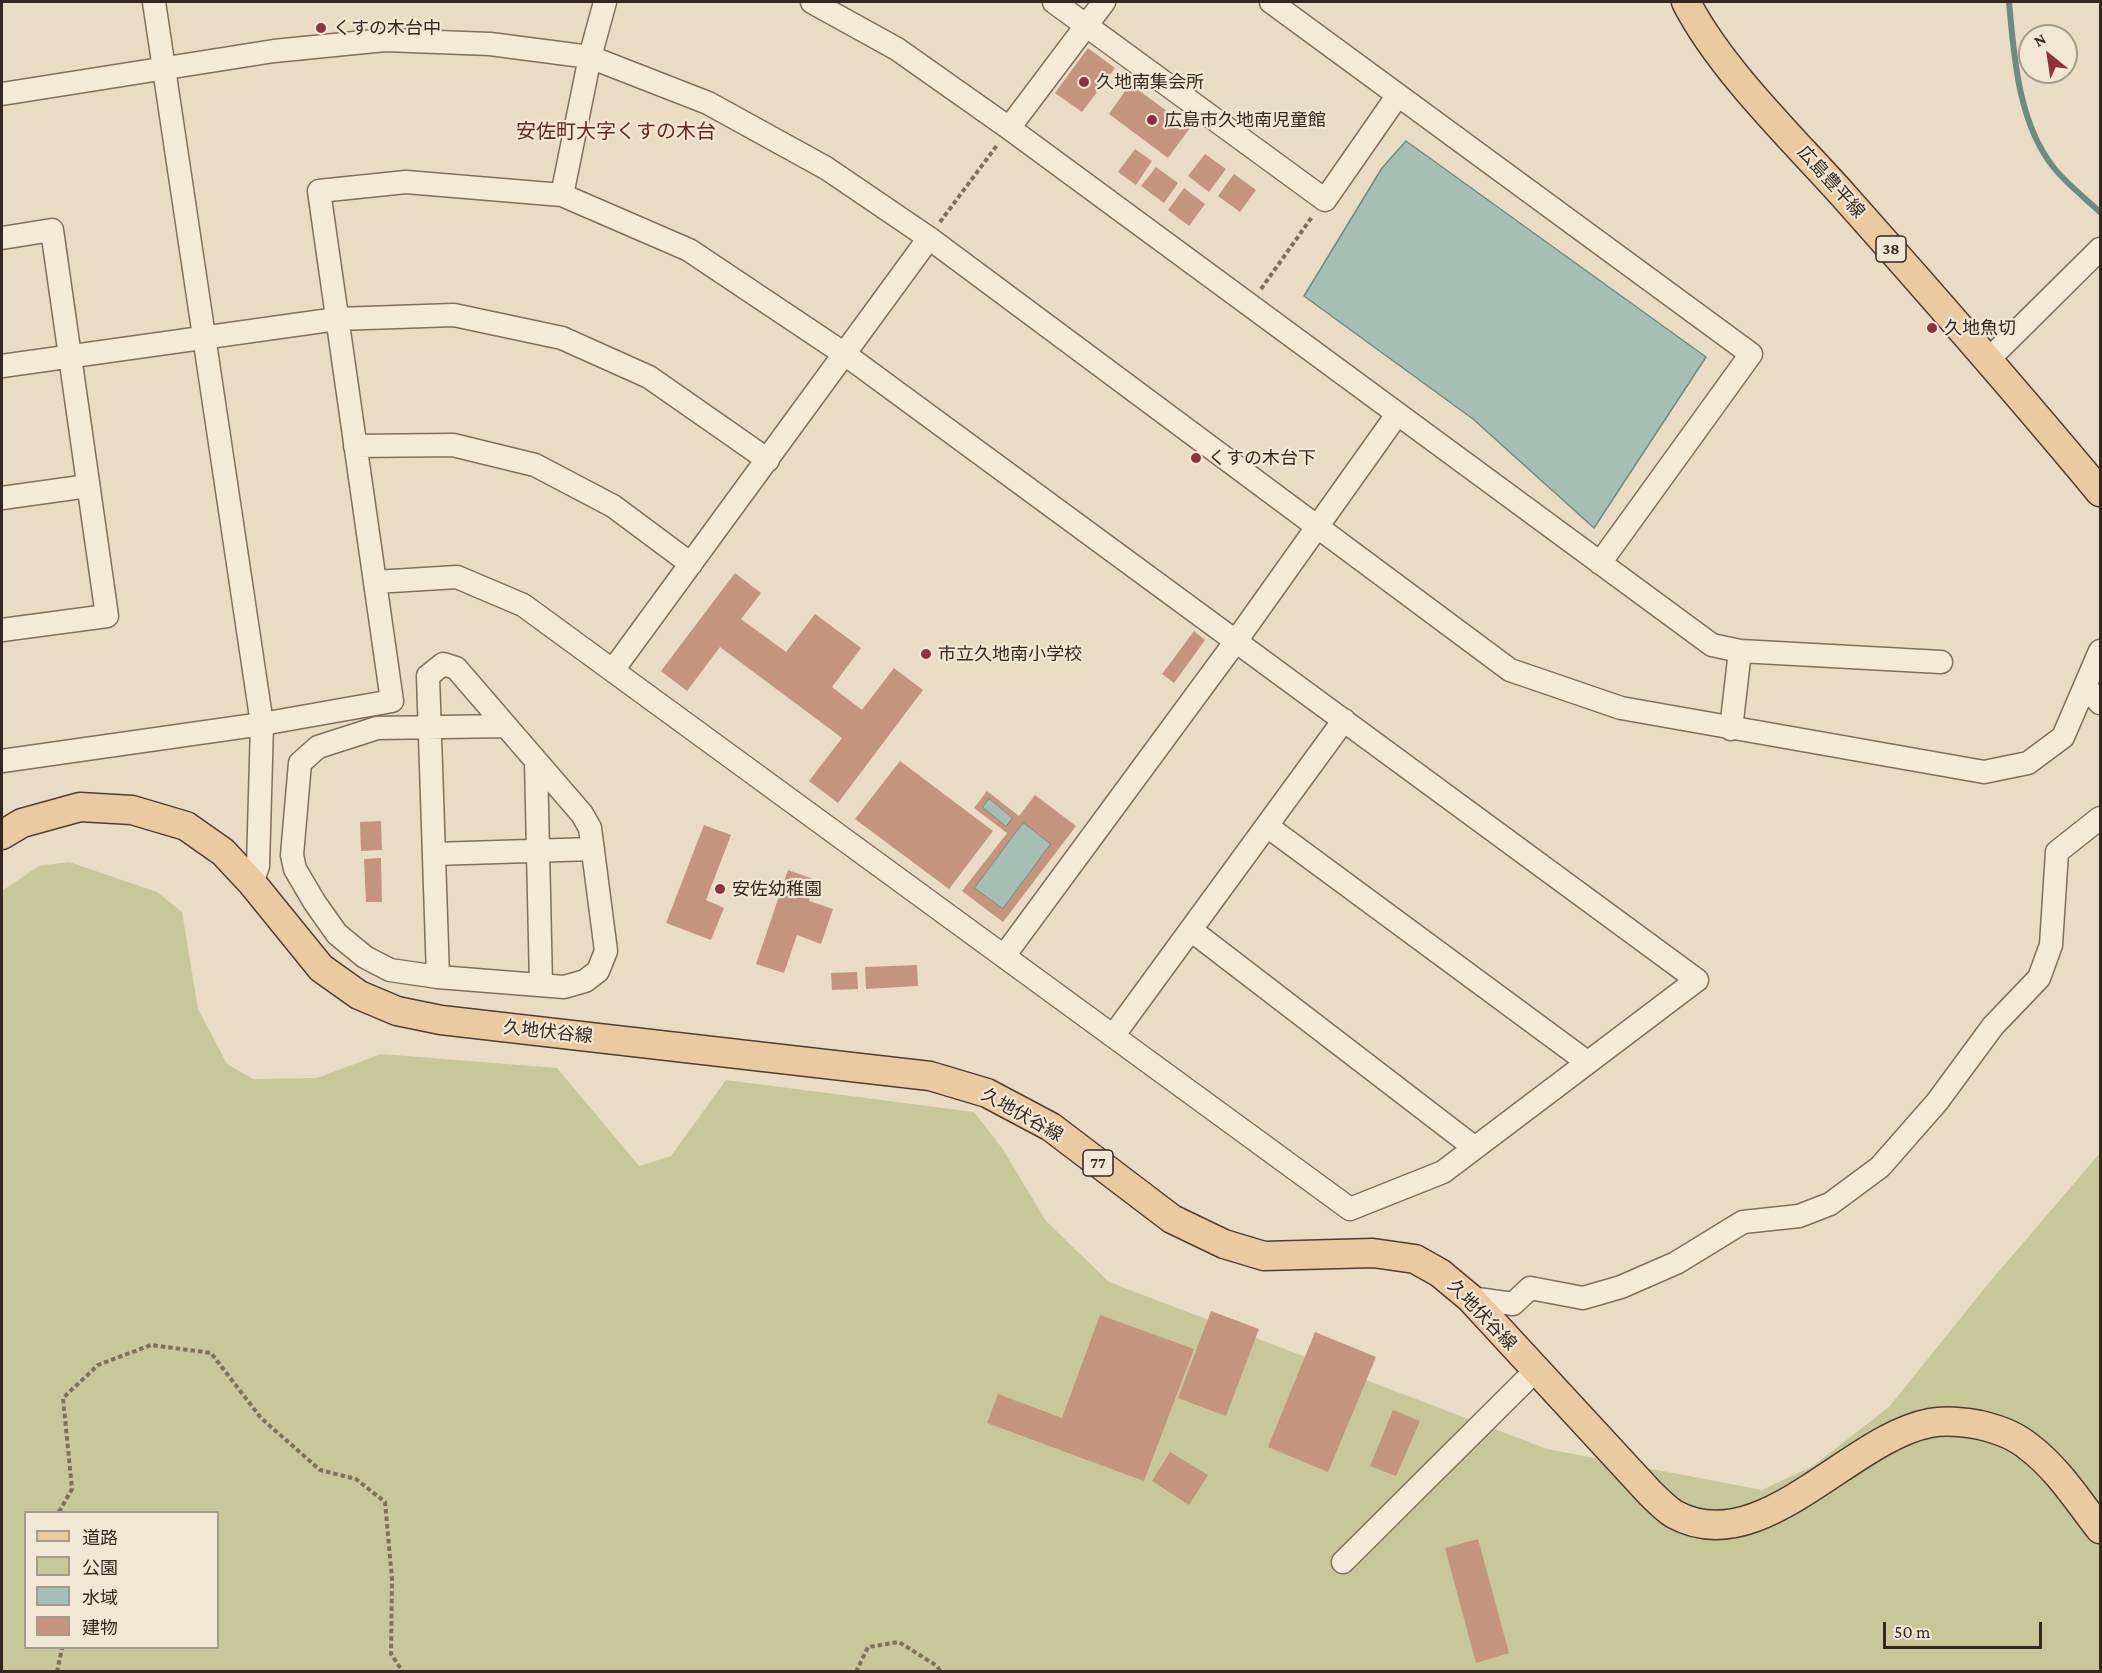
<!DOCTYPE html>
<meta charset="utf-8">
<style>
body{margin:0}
#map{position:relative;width:2102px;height:1673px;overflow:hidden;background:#eadbc5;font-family:"Crimson Pro","Noto Sans JP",serif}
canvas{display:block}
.frame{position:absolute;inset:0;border:3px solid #35271f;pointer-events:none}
.legend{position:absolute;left:24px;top:1511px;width:195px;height:138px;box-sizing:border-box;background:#f2e6d4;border:2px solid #a69a8c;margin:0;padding:8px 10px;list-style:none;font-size:18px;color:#35271f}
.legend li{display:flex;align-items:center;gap:12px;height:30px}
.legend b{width:30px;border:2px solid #a69a8c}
.north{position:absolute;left:2018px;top:24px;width:60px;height:60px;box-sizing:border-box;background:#f2e6d4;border:2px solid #a69a8c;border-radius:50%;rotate:330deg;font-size:16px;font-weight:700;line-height:24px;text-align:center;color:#35271f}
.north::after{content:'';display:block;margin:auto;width:21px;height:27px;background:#8d333d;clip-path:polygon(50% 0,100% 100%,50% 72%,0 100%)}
.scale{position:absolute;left:1883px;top:1622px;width:159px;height:27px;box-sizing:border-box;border:3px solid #35271f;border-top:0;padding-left:8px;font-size:18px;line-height:21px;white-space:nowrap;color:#35271f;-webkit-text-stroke:4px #f2e6d4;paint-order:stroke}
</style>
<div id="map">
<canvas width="2102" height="1673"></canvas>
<div class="frame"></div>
<ul class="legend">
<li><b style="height:8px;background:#eacba1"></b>道路</li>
<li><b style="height:16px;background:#c7c79a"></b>公園</li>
<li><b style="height:16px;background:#a6beb4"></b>水域</li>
<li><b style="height:16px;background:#c4947f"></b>建物</li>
</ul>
<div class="north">N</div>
<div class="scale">50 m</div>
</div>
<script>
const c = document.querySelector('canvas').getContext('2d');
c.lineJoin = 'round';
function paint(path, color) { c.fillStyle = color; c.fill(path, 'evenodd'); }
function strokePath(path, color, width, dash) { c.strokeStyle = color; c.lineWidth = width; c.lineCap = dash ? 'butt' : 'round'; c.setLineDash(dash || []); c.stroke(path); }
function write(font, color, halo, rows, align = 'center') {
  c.font = font + ' "Crimson Pro","Noto Sans JP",serif'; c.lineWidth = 4.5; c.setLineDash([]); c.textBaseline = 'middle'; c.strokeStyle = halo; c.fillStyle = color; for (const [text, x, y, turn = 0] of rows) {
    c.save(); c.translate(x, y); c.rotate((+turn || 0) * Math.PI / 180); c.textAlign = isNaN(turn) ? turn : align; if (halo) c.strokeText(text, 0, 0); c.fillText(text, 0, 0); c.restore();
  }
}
const green = new Path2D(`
 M69,862L157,892L182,912L198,1009L227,1064L253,1079L317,1078L381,1054L557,1068L639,1166L671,1156L726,1080L974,1112L1002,1148L1046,1221L1109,1282L1547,1449L1762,1490L1813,1466L1889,1407L1988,1284L2100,1153V1671L2,1672V891L39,866ZM26,1512H218V1648H26Z`);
const water = new Path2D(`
 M1406,141L1706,357L1594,528L1473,419L1304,296L1382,168Z
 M989,798L1013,818L1006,827L982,807Z
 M1023,822L1051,844L1003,909L974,888Z`);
const stream = new Path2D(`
 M2009,2C2014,56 2018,123 2054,168C2067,184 2085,198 2100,212`);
const building = new Path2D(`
 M1088,48L1115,68L1082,112L1055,93Z
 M1130,84L1190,128L1168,158L1109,114Z
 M1135,149L1152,161L1136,185L1118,172Z
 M1205,154L1226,169L1209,192L1188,176Z
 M1156,167L1178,183L1164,203L1141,186Z
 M1234,174L1256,190L1240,212L1218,196Z
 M1184,188L1205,204L1189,226L1168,210Z
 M735,573L761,593L741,619L786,652L815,614L861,648L832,687L862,710L894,668L923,690L838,803L809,781L842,738L720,647L687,691L661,671Z
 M1194,631L1205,640L1174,683L1162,674Z
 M900,761L993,831L949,889L855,819Z
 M987,791L1019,816L1035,795L1076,826L1003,922L962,891L1007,833L974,808ZM989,798L1013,818L1006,827L982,807ZM1023,822L1051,844L1003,909L974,888Z
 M381,821L382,850L361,851L360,822Z
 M704,825L731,835L706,900L724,908L711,940L666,923Z
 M381,858L382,902H366L364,859Z
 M788,870L816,880L809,901L833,909L821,944L797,935L784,973L756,964Z
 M917,965L918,986L866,989L865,967Z
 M857,972L858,989L832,990L831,973Z
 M1211,1311L1259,1329L1226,1416L1178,1398Z
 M1100,1315L1194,1349L1144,1481L987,1423L998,1394L1062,1418Z
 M1315,1332L1376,1357L1328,1472L1268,1447Z
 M1393,1410L1420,1421L1396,1476L1370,1466Z
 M1170,1452L1208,1475L1189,1505L1152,1481Z
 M1478,1539L1509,1653L1476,1663L1445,1548Z`);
const path = new Path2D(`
 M940,222L998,144
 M1261,289L1312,217
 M59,1512L72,1489L63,1398L98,1365L151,1345L211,1353L261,1418L320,1470L356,1479L385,1502L392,1579L391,1654L403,1672
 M57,1672L62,1648
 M856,1672L868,1647L899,1642L937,1666L941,1672`);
const minor = new Path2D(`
 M154,2L262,724L258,866L252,883
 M812,2L897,49L1009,128L1712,645L1740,651L1941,662
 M1054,2L1325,200L1398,95
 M1271,2L1751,354L1600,563
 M2,94L274,51L385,40L490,44L590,57L708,103L826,168L929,238L1510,670L1621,708L1984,772L2028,763L2063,737L2100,651
 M1009,128L1104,2
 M562,195L590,57L605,2
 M2,238L52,230L107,616L2,630
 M1989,359L2100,249
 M2,366L337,319L454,315L562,338L649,377L768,460
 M355,446L453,445L535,465L613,506L691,564
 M2,498L88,486
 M443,664L456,668L582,814L590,828L606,951L598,971L585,981L564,987L438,977L428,676Z
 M613,670L929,238
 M2086,687L2100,703
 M1731,729L1740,651
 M2,761L262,724L392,701L319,191L406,182L562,195L689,250L846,355L1697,980L1443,1172L1350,1209L523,605L457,577L375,582
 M536,761L541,985
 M1267,826L1587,1062
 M434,854L593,849
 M1191,930L1475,1148
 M1004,956L1236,641L1396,416
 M438,977L390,970L365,957L337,934L315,903L295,869L292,855L300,763L318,747L377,728L506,726
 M1113,1036L1344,720
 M1470,1298L1513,1304L1530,1288L1583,1298L1621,1287L1676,1263L1743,1222L1799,1216L1830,1204L1880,1167L1937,1102L1993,1026L2039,978L2051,945L2057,852L2100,818
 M1343,1562L1535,1371`);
const major = new Path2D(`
 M1686,2C1720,69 1793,139 1844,196C1931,294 2017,392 2100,492
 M2,835L22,823L80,807L132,810L186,826L223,852L252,883L321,968L359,995L397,1011L441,1020L930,1076L987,1093L1051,1127L1172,1219L1224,1244L1264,1256L1373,1253L1415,1259L1440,1273L1470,1298L1650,1493C1657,1500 1666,1509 1674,1514C1760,1562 1849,1438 1930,1423C1945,1420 1964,1422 1980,1425C1997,1429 2015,1435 2029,1447C2058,1469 2078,1501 2100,1529`);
const markers = [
 [321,28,6,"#8d333d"],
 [1084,82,6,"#8d333d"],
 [1152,120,6,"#8d333d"],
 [1932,328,6,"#8d333d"],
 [1196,458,6,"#8d333d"],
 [926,654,6,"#8d333d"],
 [720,889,6,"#8d333d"]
];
const shields = [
 [1891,249,30],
 [1098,1163,30]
];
const shieldNames = [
 ["38",1891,249],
 ["77",1098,1163]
];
const poiNames = [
 ["くすの木台中",333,28],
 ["久地南集会所",1096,82],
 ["広島市久地南児童館",1164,120],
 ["久地魚切",1944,328],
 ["くすの木台下",1208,458],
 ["市立久地南小学校",938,654],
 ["安佐幼稚園",732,889]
];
const streetNames = [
 ["広島豊平線",1831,182,48],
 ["久地伏谷線",548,1032,6],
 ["久地伏谷線",1022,1115,29],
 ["久地伏谷線",1482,1315,46]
];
const neighbourhoodNames = [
 ["安佐町大字くすの木台",616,132]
];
paint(green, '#c7c79a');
paint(water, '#a6beb4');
strokePath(water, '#6e8b81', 1.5);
strokePath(stream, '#6e8b81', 6);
paint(building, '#c4947f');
strokePath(minor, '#836d5d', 25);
strokePath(major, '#513c31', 31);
strokePath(path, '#836d5d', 4, [4.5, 3]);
strokePath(minor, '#f5e9d8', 22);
strokePath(major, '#eacba1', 28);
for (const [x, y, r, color] of markers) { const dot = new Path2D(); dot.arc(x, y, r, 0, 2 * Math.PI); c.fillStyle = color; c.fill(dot); strokePath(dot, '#f2e6d4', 2); }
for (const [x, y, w] of shields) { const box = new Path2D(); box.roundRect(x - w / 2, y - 13, w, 26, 4.5); c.fillStyle = '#f2e6d4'; c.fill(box); strokePath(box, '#35271f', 1.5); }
write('bold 16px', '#35271f', null, shieldNames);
write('18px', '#35271f', '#f2e6d4', poiNames, 'left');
write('18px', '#35271f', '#f2e6d4', streetNames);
write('20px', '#5d2923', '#f2e6d4', neighbourhoodNames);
</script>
